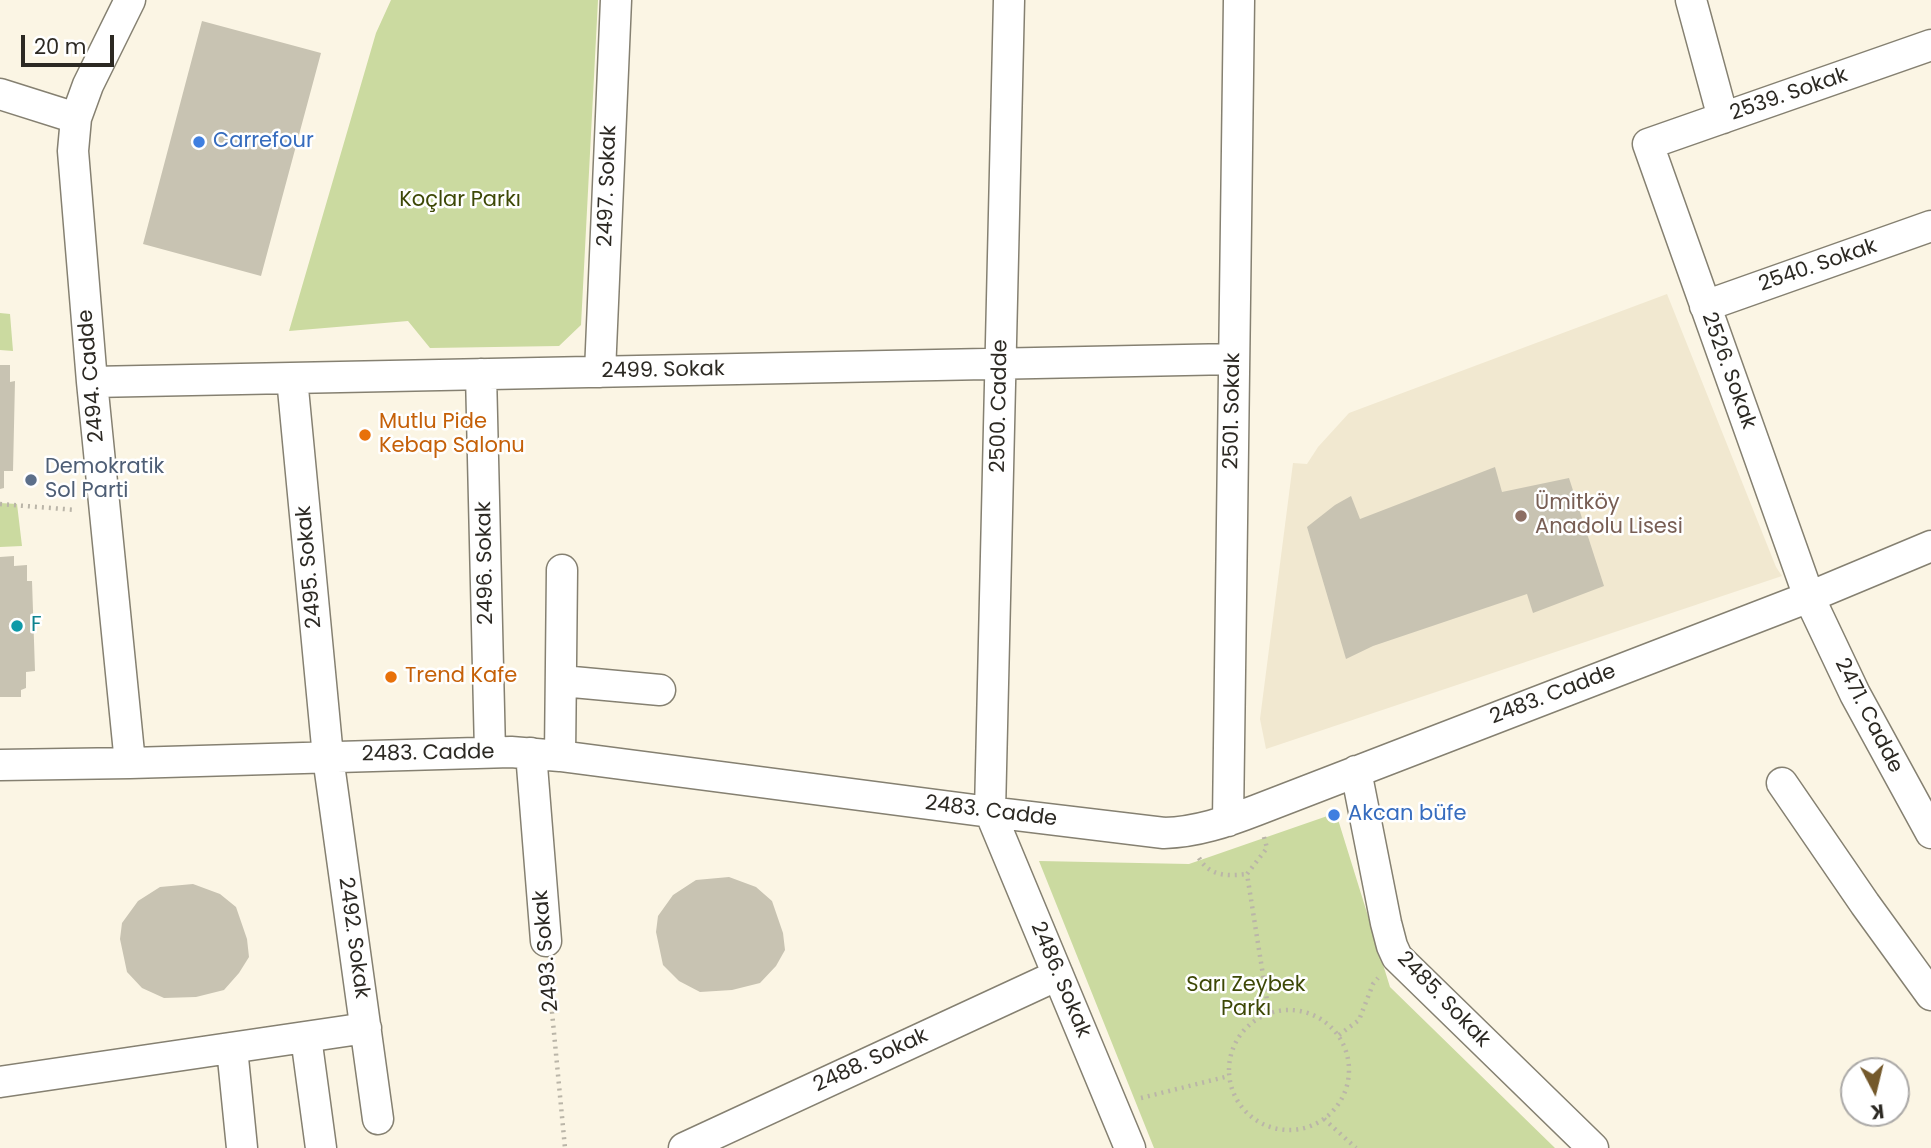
<!DOCTYPE html>
<meta charset="utf-8">
<style>
body{margin:0}
#map{position:relative;width:1931px;height:1148px;overflow:hidden;background:#fbf5e4;font-family:Poppins,sans-serif}
canvas{display:block}
.north{position:absolute;left:1840px;top:1057px;width:70px;height:70px;box-sizing:border-box;background:#fff;border:2px solid #aba9a7;border-radius:50%;rotate:173deg;font-size:19px;font-weight:700;line-height:28px;text-align:center;color:#2c2923}
.north::after{content:'';display:block;margin:auto;width:24px;height:32px;background:#74592b;clip-path:polygon(50% 0,100% 100%,50% 72%,0 100%)}
.scale{position:absolute;left:21px;top:35px;width:93px;height:32px;box-sizing:border-box;border:4px solid #2c2923;border-top:0;padding-left:9px;font-size:21px;line-height:24px;white-space:nowrap;color:#2c2923;-webkit-text-stroke:5px #fff;paint-order:stroke}
</style>
<div id="map">
<canvas width="1931" height="1148"></canvas>
<div class="north">K</div>
<div class="scale">20 m</div>
</div>
<script>
const c = document.querySelector('canvas').getContext('2d');
c.lineJoin = 'round';
function paint(path, color) { c.fillStyle = color; c.fill(path, 'evenodd'); }
function strokePath(path, color, width, dash) { c.strokeStyle = color; c.lineWidth = width; c.lineCap = dash ? 'butt' : 'round'; c.setLineDash(dash || []); c.stroke(path); }
function write(font, color, halo, rows, align = 'center') {
  c.font = font + ' Poppins,sans-serif'; c.lineWidth = 5; c.setLineDash([]); c.textBaseline = 'middle'; c.strokeStyle = halo; c.fillStyle = color; for (const [text, x, y, turn = 0] of rows) {
    c.save(); c.translate(x, y); c.rotate((+turn || 0) * Math.PI / 180); c.textAlign = isNaN(turn) ? turn : align; if (halo) c.strokeText(text, 0, 0); c.fillText(text, 0, 0); c.restore();
  }
}
const built = new Path2D(`
 M1667,294L1776,567L1782,576L1266,749L1260,719L1293,463L1307,464L1318,447L1349,413Z`);
const green = new Path2D(`
 M391,0H598L581,325L559,346L430,348L408,321L289,331L376,33Z
 M0,313L10,314L13,351L0,350Z
 M0,503L17,504L22,546L0,547Z
 M1336,813L1390,987L1555,1148H1154L1039,861L1189,864Z`);
const building = new Path2D(`
 M202,21L321,53L261,276L143,244Z
 M0,365H10V382L15,381L13,471H4V488L0,489Z
 M1495,467L1502,492L1569,478L1604,586L1533,613L1527,594L1373,646L1346,659L1307,527L1335,505L1351,496L1360,519Z
 M14,556V566L27,565V581H32L35,671L26,672V688L21,690V697H0V557Z
 M729,877L756,887L772,901L783,933L785,950L776,966L760,983L732,990L700,992L679,981L663,965L656,932L658,916L673,895L696,880Z
 M193,884L220,894L236,907L247,939L249,957L239,973L224,990L196,997L164,998L142,988L127,972L120,939L122,923L138,901L160,887Z`);
const path = new Path2D(`
 M0,504L76,510
 M1264,837L1267,848L1247,874L1269,1013
 M1199,858C1210,877 1228,876 1247,874
 M548,970L565,1148
 M1229 1070a60 60 0 1 1 120 0a60 60 0 1 1-120 0Z
 M1339,1035L1359,1020L1373,984L1378,978
 M1141,1098L1229,1076
 M1324,1119L1356,1148`);
const minor = new Path2D(`
 M130,0L88,85L76,118L73,151L92,382L130,763
 M1009,0L990,812L1130,1148
 M1691,0L1723,118
 M1931,45L1648,144L1809,597L1855,694L1931,833
 M0,94L76,118
 M1705,306L1931,226
 M600,372L616,0
 M481,374L490,752
 M292,378L328,757L378,1119
 M92,382L1234,359
 M562,681L660,690
 M531,753L546,941
 M560,756L562,570
 M0,765L130,763L511,752L560,756L990,812L1164,833C1197,832 1226,822 1257,810L1809,597L1931,546
 M1356,771L1386,923L1392,946L1397,957L1593,1148
 M1782,783L1865,904L1931,995
 M1228,821L1239,0
 M306,1037L321,1148
 M232,1048L242,1148
 M0,1082L366,1028
 M684,1148L1058,975`);
const markers = [
 [199,142,7,"#3f7fe0"],
 [365,435,7,"#e8710a"],
 [31,480,7,"#5c6f8a"],
 [1521,516,7,"#8d6e63"],
 [17,626,7,"#0f9aa8"],
 [391,677,7,"#e8710a"],
 [1334,815,7,"#3f7fe0"]
];
const streetNames = [
 ["2539. Sokak",1789,95,-19],
 ["2497. Sokak",608,186,-88],
 ["2540. Sokak",1818,266,-19],
 ["2499. Sokak",663,371,-1],
 ["2526. Sokak",1728,371,70],
 ["2494. Cadde",92,376,-95],
 ["2500. Cadde",1000,406,-89],
 ["2501. Sokak",1233,411,-89],
 ["2496. Sokak",486,563,-91],
 ["2495. Sokak",310,567,-95],
 ["2483. Cadde",1553,695,-21],
 ["2471. Cadde",1868,716,63],
 ["2483. Cadde",428,754,-1],
 ["2483. Cadde",991,812,7],
 ["2492. Sokak",353,938,82],
 ["2493. Sokak",547,951,-95],
 ["2486. Sokak",1060,980,67],
 ["2485. Sokak",1443,1000,46],
 ["2488. Sokak",871,1061,-25]
];
const shopNames = [
 ["Carrefour",213,142],
 ["Akcan büfe",1348,815]
];
const parkNames = [
 ["Koçlar Parkı",460,201],
 ["Sarı Zeybek",1246,986],
 ["Parkı",1246,1010]
];
const foodNames = [
 ["Mutlu Pide",379,423],
 ["Kebap Salonu",379,447],
 ["Trend Kafe",405,677]
];
const serviceNames = [
 ["Demokratik",45,468],
 ["Sol Parti",45,492]
];
const educationNames = [
 ["Ümitköy",1535,504],
 ["Anadolu Lisesi",1535,528]
];
const cultureNames = [
 ["F",31,626]
];
paint(built, '#f1e8d0');
paint(green, '#cbdaa0');
paint(building, '#c8c3b2');
strokePath(minor, '#858071', 33);
strokePath(path, '#bab5a8', 4.5, [2, 5]);
strokePath(minor, '#fff', 30);
for (const [x, y, r, color] of markers) { const dot = new Path2D(); dot.arc(x, y, r, 0, 2 * Math.PI); c.fillStyle = color; c.fill(dot); strokePath(dot, '#fff', 2.5); }
write('21px', '#2c2923', '#fff', streetNames);
write('21px', '#366cbe', '#fff', shopNames, 'left');
write('21px', '#3d4806', '#fff', parkNames);
write('21px', '#c56008', '#fff', foodNames, 'left');
write('21px', '#4e5e75', '#fff', serviceNames, 'left');
write('21px', '#785e54', '#fff', educationNames, 'left');
write('21px', '#0d838f', '#fff', cultureNames, 'left');
</script>
